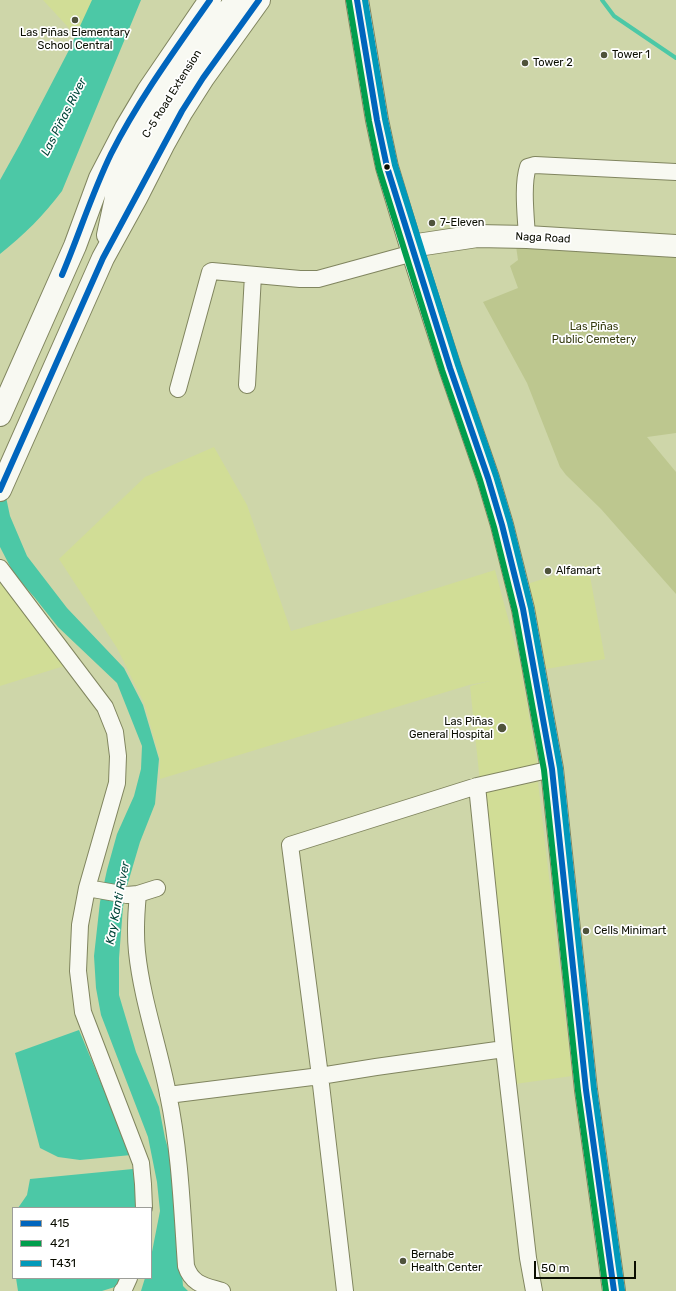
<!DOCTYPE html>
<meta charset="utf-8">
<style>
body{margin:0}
#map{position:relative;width:676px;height:1291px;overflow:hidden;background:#ced6a9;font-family:Rubik,sans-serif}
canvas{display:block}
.legend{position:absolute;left:12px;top:1207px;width:140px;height:72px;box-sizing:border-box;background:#fff;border:1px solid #9d9e99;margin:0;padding:5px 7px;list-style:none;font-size:12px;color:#0a0d00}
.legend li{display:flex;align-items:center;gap:8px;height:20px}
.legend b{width:20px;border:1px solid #9d9e99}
.scale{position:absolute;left:534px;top:1261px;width:102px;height:18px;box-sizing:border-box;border:2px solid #0a0d00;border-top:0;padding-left:5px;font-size:12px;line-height:14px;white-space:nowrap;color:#0a0d00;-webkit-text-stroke:3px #fff;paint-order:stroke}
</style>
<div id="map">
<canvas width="676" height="1291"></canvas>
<ul class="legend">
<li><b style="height:5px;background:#0065bd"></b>415</li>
<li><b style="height:5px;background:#009e4d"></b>421</li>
<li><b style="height:5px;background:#0199b9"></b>T431</li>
</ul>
<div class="scale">50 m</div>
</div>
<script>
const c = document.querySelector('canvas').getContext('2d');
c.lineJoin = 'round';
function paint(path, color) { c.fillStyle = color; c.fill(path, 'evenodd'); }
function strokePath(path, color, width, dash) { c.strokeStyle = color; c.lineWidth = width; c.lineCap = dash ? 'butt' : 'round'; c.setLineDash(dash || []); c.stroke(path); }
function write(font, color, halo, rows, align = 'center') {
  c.font = font + ' Rubik,sans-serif'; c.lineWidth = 3.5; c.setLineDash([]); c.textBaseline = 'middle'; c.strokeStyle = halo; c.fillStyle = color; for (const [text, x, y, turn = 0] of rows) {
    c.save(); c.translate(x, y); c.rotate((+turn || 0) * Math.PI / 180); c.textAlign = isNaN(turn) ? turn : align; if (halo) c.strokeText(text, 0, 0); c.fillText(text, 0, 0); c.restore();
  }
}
const built = new Path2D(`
 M43,0H99L80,40Z
 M214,447L247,505L291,631L399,600L495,570L523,674L522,675L538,769L480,782L470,686L490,681L469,685L160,779V759L144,703L117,648L59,559L145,477Z
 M588,565L605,659L546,669L527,584Z
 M0,578L64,666L0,686Z
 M538,782L572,1076L515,1084L480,793Z`);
const green = new Path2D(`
 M516,246L676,256V433L647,437L676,472V594L601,509L566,475L560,467L527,383L483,302L518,288L510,266L518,260Z`);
const water = new Path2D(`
 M92,0H141L62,191C44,215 24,235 0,254V180L20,144L69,50Z
 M0,469L10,516L27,556L67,608L124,668L143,705L159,759L155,804L140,842L127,886L123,907L119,958V995L136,1052L159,1107L165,1138L173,1166L183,1286L188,1291H141L145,1278H151V1257L160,1211L157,1182L148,1137L101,1015L96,988L94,956L100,902L107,870L117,834L134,796L141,769L142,746L117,683L58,627L35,598L14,574L0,547Z
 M79,1030L131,1155L80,1160L58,1157L40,1148L15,1053Z
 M133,1169L137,1208H18L27,1195L30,1179Z
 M16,1278H123L121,1285L102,1291H18Z`);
const stream = new Path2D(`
 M602,0L614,16L676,58`);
const minor = new Path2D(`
 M527,237C526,217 522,185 528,167L535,165L676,172
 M247,385L253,275
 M178,389L210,272L212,271L300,279H318L413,253
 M0,568L105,707L115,732L118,756L117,783L87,888L80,925L78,971L83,1012L141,1163L143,1184L144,1208
 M477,786L504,1049L528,1258L534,1291
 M87,888L127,895L138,894L157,888
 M138,894C136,914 135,933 137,952C142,1000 159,1047 168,1094C180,1151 182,1209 186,1266C192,1285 206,1286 222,1291
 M168,1095L320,1076L376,1067L504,1049
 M122,1291L124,1289L129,1278
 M345,1291L320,1076L290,845L477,786L552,769`);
const secondary = new Path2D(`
 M108,235L117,193L150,125L188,65L236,0
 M411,246L477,236L527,237L676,246
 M0,415L75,246L100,178L126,128L148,91L210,0
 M0,490L103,258L136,198L163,145L182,111L203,78L259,0`);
const primary = new Path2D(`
 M357,0L377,120L387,167L413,253L450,368L488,478L502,525L523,609L552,769L586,1090L614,1291`);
const bus1 = new Path2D(`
 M357,0L377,120L387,167L450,368L488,478L502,525L523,609L552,769L586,1090L614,1291
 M62,275C79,235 92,193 111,154C139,99 175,50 210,0
 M0,490L103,258L182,111L203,78L259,0`);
const bus2 = new Path2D(`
 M349,1L369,121L379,169L442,370L480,480L494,527L515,611L544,770L578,1091L606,1291`);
const bus3 = new Path2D(`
 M365,0L385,119L395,165L458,365L496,476L510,523L531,608L560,768L594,1089L622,1290`);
const markers = [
 [75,20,4,"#4f533b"],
 [604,55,4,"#4f533b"],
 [525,63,4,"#4f533b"],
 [387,167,3.5,"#0a0d00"],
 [432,223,4,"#4f533b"],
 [548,571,4,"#4f533b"],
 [502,728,5,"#4f533b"],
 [586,931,4,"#4f533b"],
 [403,1261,4,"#4f533b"]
];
const poiNames = [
 ["Las Piñas Elementary",75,33,"center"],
 ["School Central",75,46,"center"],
 ["Tower 1",612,55],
 ["Tower 2",533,63],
 ["7-Eleven",440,223],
 ["Alfamart",556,571],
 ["Las Piñas",493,722,"right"],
 ["General Hospital",493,735,"right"],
 ["Cells Minimart",594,931],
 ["Bernabe",411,1255],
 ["Health Center",411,1268]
];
const streetNames = [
 ["C-5 Road Extension",172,94,-58],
 ["Naga Road",543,238,3]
];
const parkNames = [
 ["Las Piñas",594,327],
 ["Public Cemetery",594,340]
];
const waterNames = [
 ["Las Piñas River",64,117,-63],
 ["Kay Kanti River",118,903,-79]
];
paint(built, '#d1dd96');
paint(green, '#bdc78f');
paint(water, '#4cc8a6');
strokePath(stream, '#4cc8a6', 4);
strokePath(minor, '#80855f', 18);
strokePath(secondary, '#80855f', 24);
strokePath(primary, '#80855f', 24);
strokePath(minor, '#f8f9f2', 16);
strokePath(secondary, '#f8f9f2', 22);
strokePath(primary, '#f8f9f2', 22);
strokePath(bus1, '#0065bd', 6);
strokePath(bus2, '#009e4d', 6);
strokePath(bus3, '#0199b9', 6);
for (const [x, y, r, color] of markers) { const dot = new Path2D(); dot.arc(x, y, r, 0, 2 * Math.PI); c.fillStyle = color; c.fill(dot); strokePath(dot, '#fff', 1.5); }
write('11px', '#0a0d00', '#fff', poiNames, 'left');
write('11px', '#0a0d00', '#fff', streetNames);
write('11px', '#353b0f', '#fff', parkNames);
write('italic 12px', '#004539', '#fff', waterNames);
</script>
